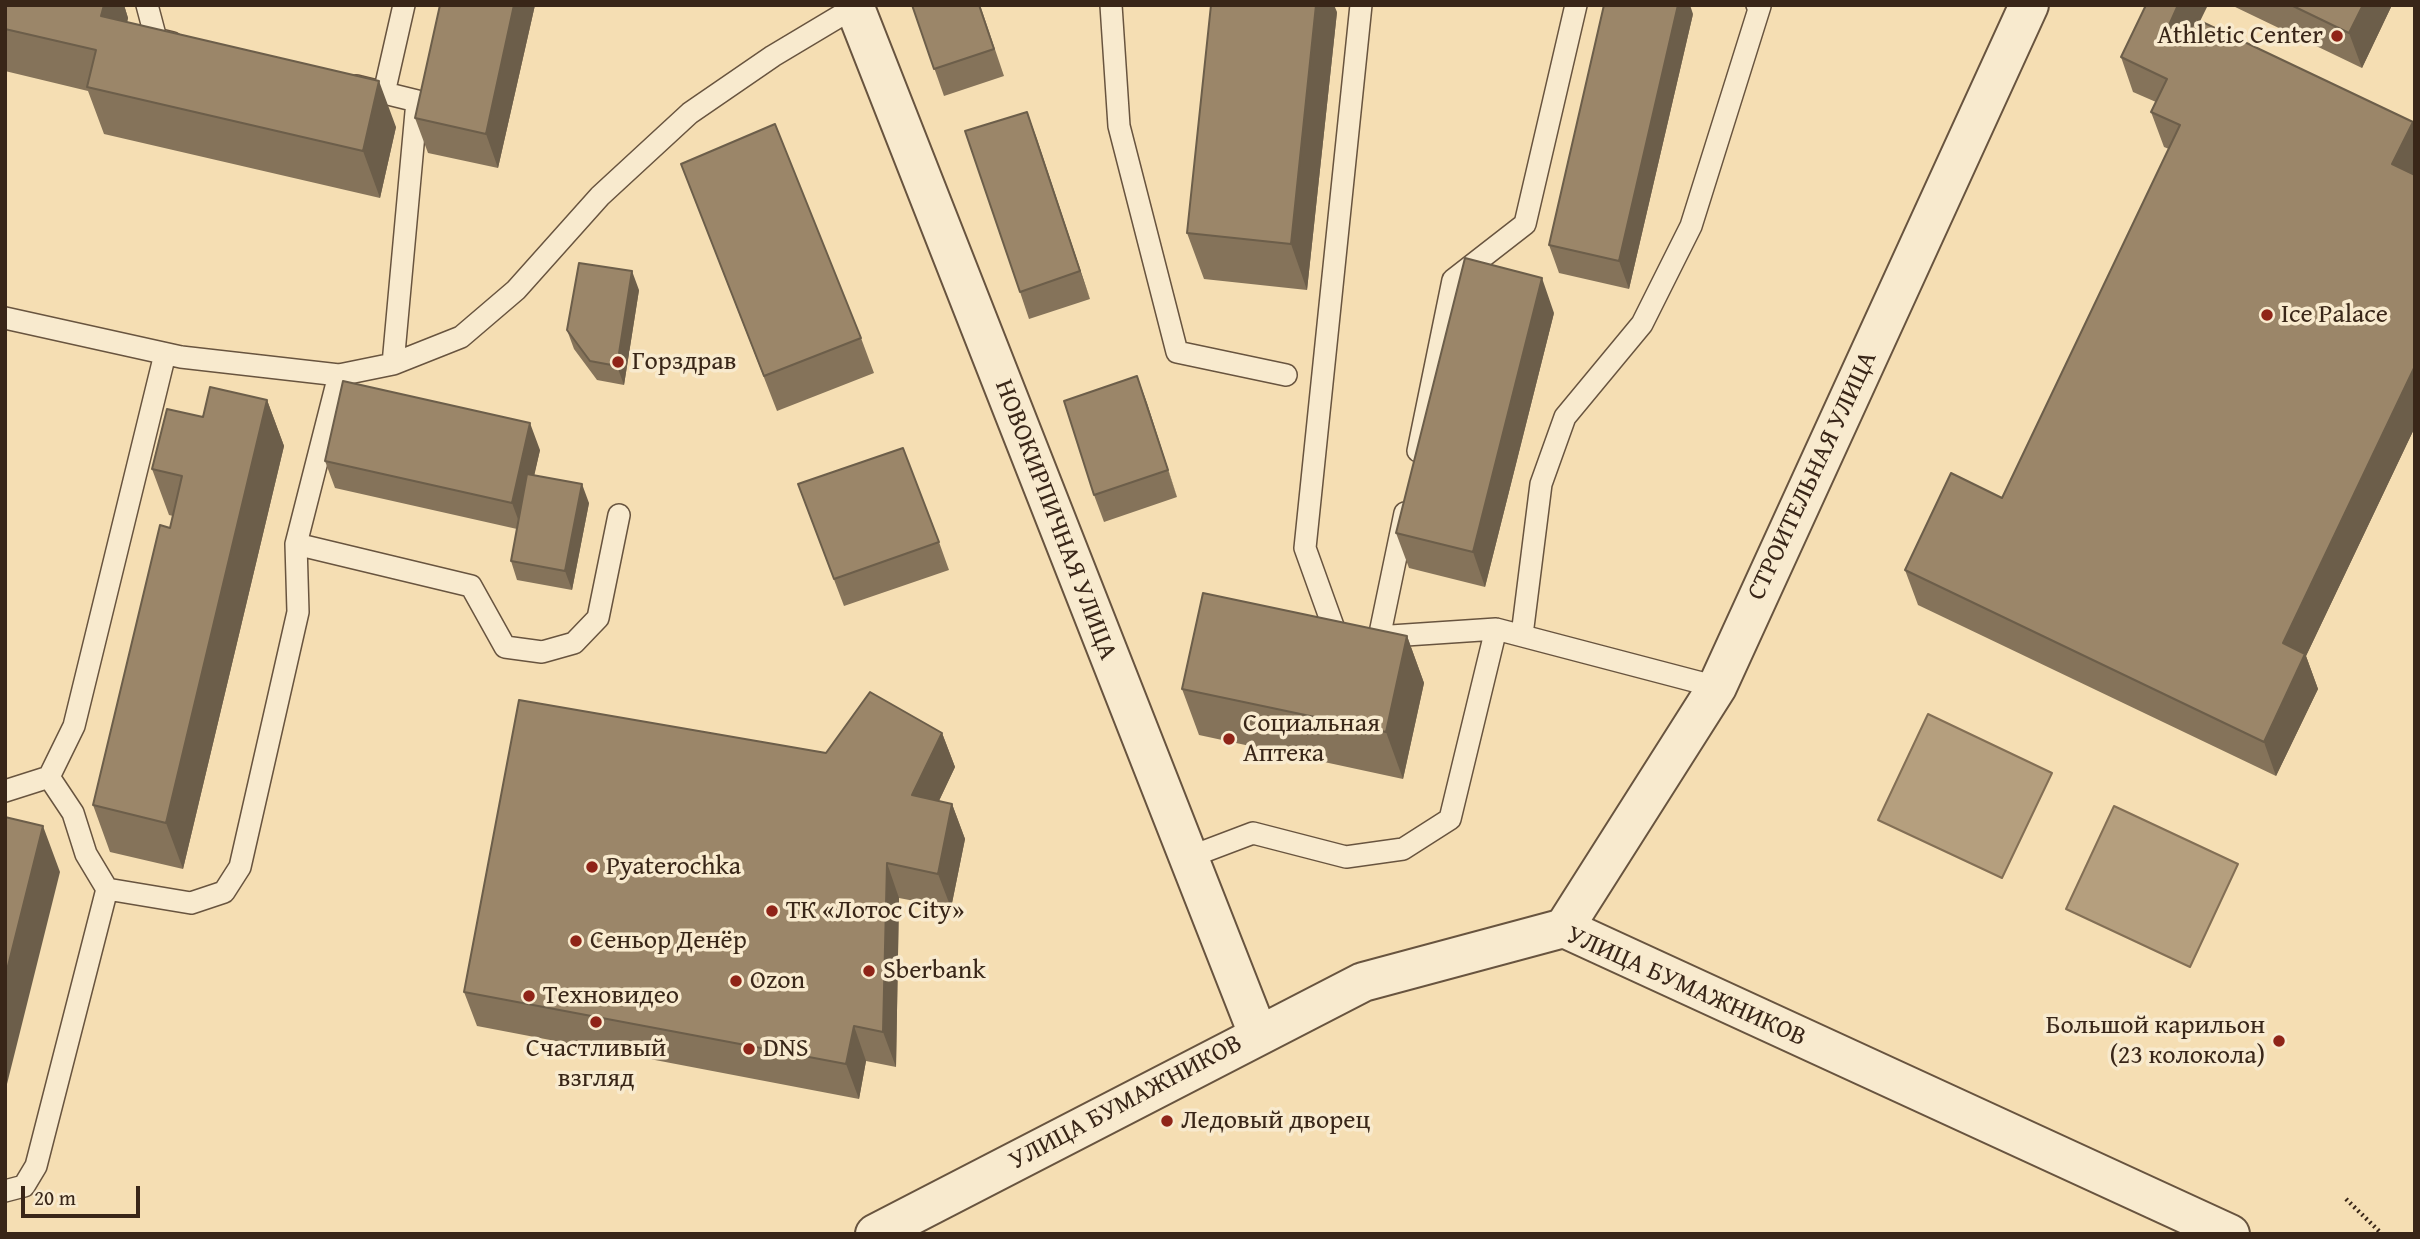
<!DOCTYPE html>
<meta charset="utf-8">
<style>
body{margin:0}
#map{position:relative;width:2420px;height:1239px;overflow:hidden;background:#f5deb3;font-family:"Gentium Book Plus",serif}
canvas{display:block}
.frame{position:absolute;inset:0;border:7px solid #392618;pointer-events:none}
.scale{position:absolute;left:21px;top:1186px;width:119px;height:32px;box-sizing:border-box;border:4px solid #392618;border-top:0;padding-left:9px;font-size:21px;line-height:24px;white-space:nowrap;color:#392618;-webkit-text-stroke:5px #f8eace;paint-order:stroke}
</style>
<div id="map">
<canvas width="2420" height="1239"></canvas>
<div class="frame"></div>
<div class="scale">20 m</div>
</div>
<script>
const c = document.querySelector('canvas').getContext('2d');
c.lineJoin = 'round';
function paint(path, color) { c.fillStyle = color; c.fill(path, 'evenodd'); }
function strokePath(path, color, width, dash) { c.strokeStyle = color; c.lineWidth = width; c.lineCap = dash ? 'butt' : 'round'; c.setLineDash(dash || []); c.stroke(path); }
function write(font, color, halo, rows, align = 'center') {
  c.font = font + ' "Gentium Book Plus",serif'; c.lineWidth = 7; c.setLineDash([]); c.textBaseline = 'middle'; c.strokeStyle = halo; c.fillStyle = color; for (const [text, x, y, turn = 0] of rows) {
    c.save(); c.translate(x, y); c.rotate((+turn || 0) * Math.PI / 180); c.textAlign = isNaN(turn) ? turn : align; if (halo) c.strokeText(text, 0, 0); c.fillText(text, 0, 0); c.restore();
  }
}
const water = new Path2D(`
 M1928,714L2052,773L2002,878L1878,820Z
 M2114,806L2238,864L2190,967L2066,909Z`);
const path = new Path2D(`
 M2346,1199L2382,1234`);
const service = new Path2D(`
 M147,5L156,39L172,43
 M1111,5L1119,126L1177,352L1286,375
 M356,86L417,101L393,364
 M384,93L404,5
 M5,318L181,357L339,375L393,364L461,337L516,290L600,196L690,113L773,56L855,7
 M1418,451L1453,280L1525,224L1576,5
 M296,544L471,586L505,647L542,652L574,643L598,618L619,515
 M1333,626L1305,548L1361,5
 M1522,635L1541,484L1565,417L1642,324L1691,226L1760,6L1757,5
 M1376,637L1496,629
 M1379,638L1405,513
 M49,777L73,813L86,854L107,889
 M5,791L49,777L74,726L165,354
 M1187,858L1253,833L1346,857L1403,849L1450,819L1496,629L1717,687
 M5,1191L24,1186L36,1166L107,889L191,903L224,892L240,867L298,612L296,544L339,375`);
const minor = new Path2D(`
 M854,5L1258,1034
 M1564,928L1717,687L2029,5`);
const tertiary = new Path2D(`
 M875,1234L1363,982L1564,928L2230,1234`);
const wall = new Path2D(`
 M5,5H124L128,18L127,22L396,127L380,198L104,134L88,91L5,71Z
 M440,5H535L498,168L428,153L415,118Z
 M912,5H980L1004,76L944,96Z
 M2231,5H2392L2362,68Z
 M1337,12L1307,290L1204,279L1187,233Z
 M1693,14L1629,289L1559,273L1549,245Z
 M2200,21L2413,122L2415,128V427L2306,656L2318,689L2276,776L1918,605L1905,570L2002,498L2169,149L2164,147L2151,112L2156,102L2133,92L2121,57Z
 M1027,112L1090,299L1029,319L1020,292Z
 M681,164L861,338L874,373L777,411Z
 M639,290L624,385L597,380L574,349L567,330Z
 M1554,313L1485,587L1409,568L1396,533Z
 M1137,376L1177,497L1104,522L1094,495Z
 M267,400L284,446L183,869L110,852L93,805L173,516L169,515L152,469L203,417Z
 M540,450L534,475L589,503L572,590L517,580L511,561L517,529L335,488L325,461Z
 M808,511L939,542L949,570L844,606Z
 M1407,636L1424,683L1403,779L1199,735L1182,689Z
 M942,733L955,767L939,801L952,804L965,839L951,908L899,898L896,1067L866,1061L859,1099L477,1026L464,992L826,753Z`);
const shadedWall = new Path2D(`
 M104,5H124L128,18L118,62L101,16Z
 M514,5H535L498,168L486,134Z
 M1316,5H1334L1337,12L1307,290L1291,244Z
 M1678,5H1690L1693,14L1629,289L1619,261Z
 M2178,5H2208L2178,66L2166,32Z
 M2363,5H2392L2362,68L2349,33Z
 M379,81L396,127L380,198L363,151Z
 M1027,112L1037,139L1090,299L1080,271Z
 M2413,122L2415,128V178L2392,164Z
 M632,271L639,290L624,385L617,366Z
 M1542,278L1554,313L1485,587L1473,552Z
 M2415,366V427L2306,656L2318,689L2276,776L2264,742L2283,643Z
 M1137,376L1147,403L1177,497L1168,470Z
 M267,400L284,446L183,869L166,823Z
 M530,423L540,450L522,530L512,503Z
 M582,484L589,503L572,590L565,571Z
 M1407,636L1424,683L1403,779L1386,732Z
 M942,733L955,767L925,830L912,795Z
 M952,804L965,839L951,908L938,874Z
 M43,826L60,872L5,1092V978Z
 M887,863L899,898L896,1067L883,1032Z
 M854,1026L866,1061L859,1099L846,1064Z`);
const building = new Path2D(`
 M5,5H104L101,16L379,81L363,151L87,87L96,50L5,29Z
 M440,5H514L486,134L415,118Z
 M912,5H979L994,49L934,69Z
 M1211,5H1316L1291,244L1187,233Z
 M1604,5H1678L1619,261L1549,245Z
 M2146,5H2178L2166,32L2185,41L2196,19L2413,122L2392,164L2415,175V366L2283,643L2305,654L2264,742L1905,570L1951,473L2002,498L2180,125L2151,112L2167,79L2121,57Z
 M2291,5H2363L2349,33Z
 M1027,112L1080,271L1020,292L965,131Z
 M775,124L861,338L764,376L681,164Z
 M1465,258L1542,278L1473,552L1396,533Z
 M579,263L632,271L617,366L590,361L567,330Z
 M1137,376L1168,470L1094,495L1064,401Z
 M343,381L530,423L512,503L325,461Z
 M210,387L267,400L166,823L93,805L160,525L170,528L182,476L152,469L167,409L203,417Z
 M903,448L939,542L834,579L798,484Z
 M527,474L582,484L565,571L511,561Z
 M1203,593L1407,636L1386,732L1182,689Z
 M870,692L942,733L912,795L952,804L938,874L887,863L883,1032L854,1026L846,1064L464,992L519,700L826,753Z
 M5,817L43,826L5,978Z`);
const markers = [
 [2337,36,7,"#8f2418"],
 [2267,315,7,"#8f2418"],
 [618,362,7,"#8f2418"],
 [1229,739,7,"#8f2418"],
 [592,867,7,"#8f2418"],
 [772,911,7,"#8f2418"],
 [576,941,7,"#8f2418"],
 [869,971,7,"#8f2418"],
 [736,981,7,"#8f2418"],
 [529,996,7,"#8f2418"],
 [596,1022,7,"#8f2418"],
 [2279,1041,7,"#8f2418"],
 [749,1049,7,"#8f2418"],
 [1167,1121,7,"#8f2418"]
];
const poiNames = [
 ["Athletic Center",2323,36,"right"],
 ["Ice Palace",2281,315],
 ["Горздрав",632,362],
 ["Социальная",1243,724],
 ["Аптека",1243,754],
 ["Pyaterochka",606,867],
 ["ТК «Лотос City»",786,911],
 ["Сеньор Денёр",590,941],
 ["Sberbank",883,971],
 ["Ozon",750,981],
 ["Техновидео",543,996],
 ["Большой карильон",2265,1026,"right"],
 ["(23 колокола)",2265,1056,"right"],
 ["Счастливый",596,1049,"center"],
 ["взгляд",596,1079,"center"],
 ["DNS",763,1049],
 ["Ледовый дворец",1181,1121]
];
const streetNames = [
 ["СТРОИТЕЛЬНАЯ УЛИЦА",1813,476,-65],
 ["НОВОКИРПИЧНАЯ УЛИЦА",1055,520,69],
 ["УЛИЦА БУМАЖНИКОВ",1686,987,24],
 ["УЛИЦА БУМАЖНИКОВ",1126,1103,-28]
];
paint(water, '#b59f7e');
strokePath(water, '#836f55', 2);
strokePath(service, '#68543f', 24);
strokePath(minor, '#68543f', 42);
strokePath(tertiary, '#68543f', 42);
strokePath(path, '#392618', 4.5, [2, 3.5]);
strokePath(service, '#f8eace', 21);
strokePath(minor, '#f8eace', 38);
strokePath(tertiary, '#f8eace', 38);
paint(wall, '#85735a');
paint(shadedWall, '#6c5e4a');
paint(building, '#9b8669');
strokePath(building, '#6c5e4a', 2);
for (const [x, y, r, color] of markers) { const dot = new Path2D(); dot.arc(x, y, r, 0, 2 * Math.PI); c.fillStyle = color; c.fill(dot); strokePath(dot, '#f8eace', 2.5); }
write('26px', '#392618', '#f8eace', poiNames, 'left');
write('26px', '#392618', '#f8eace', streetNames);
</script>
